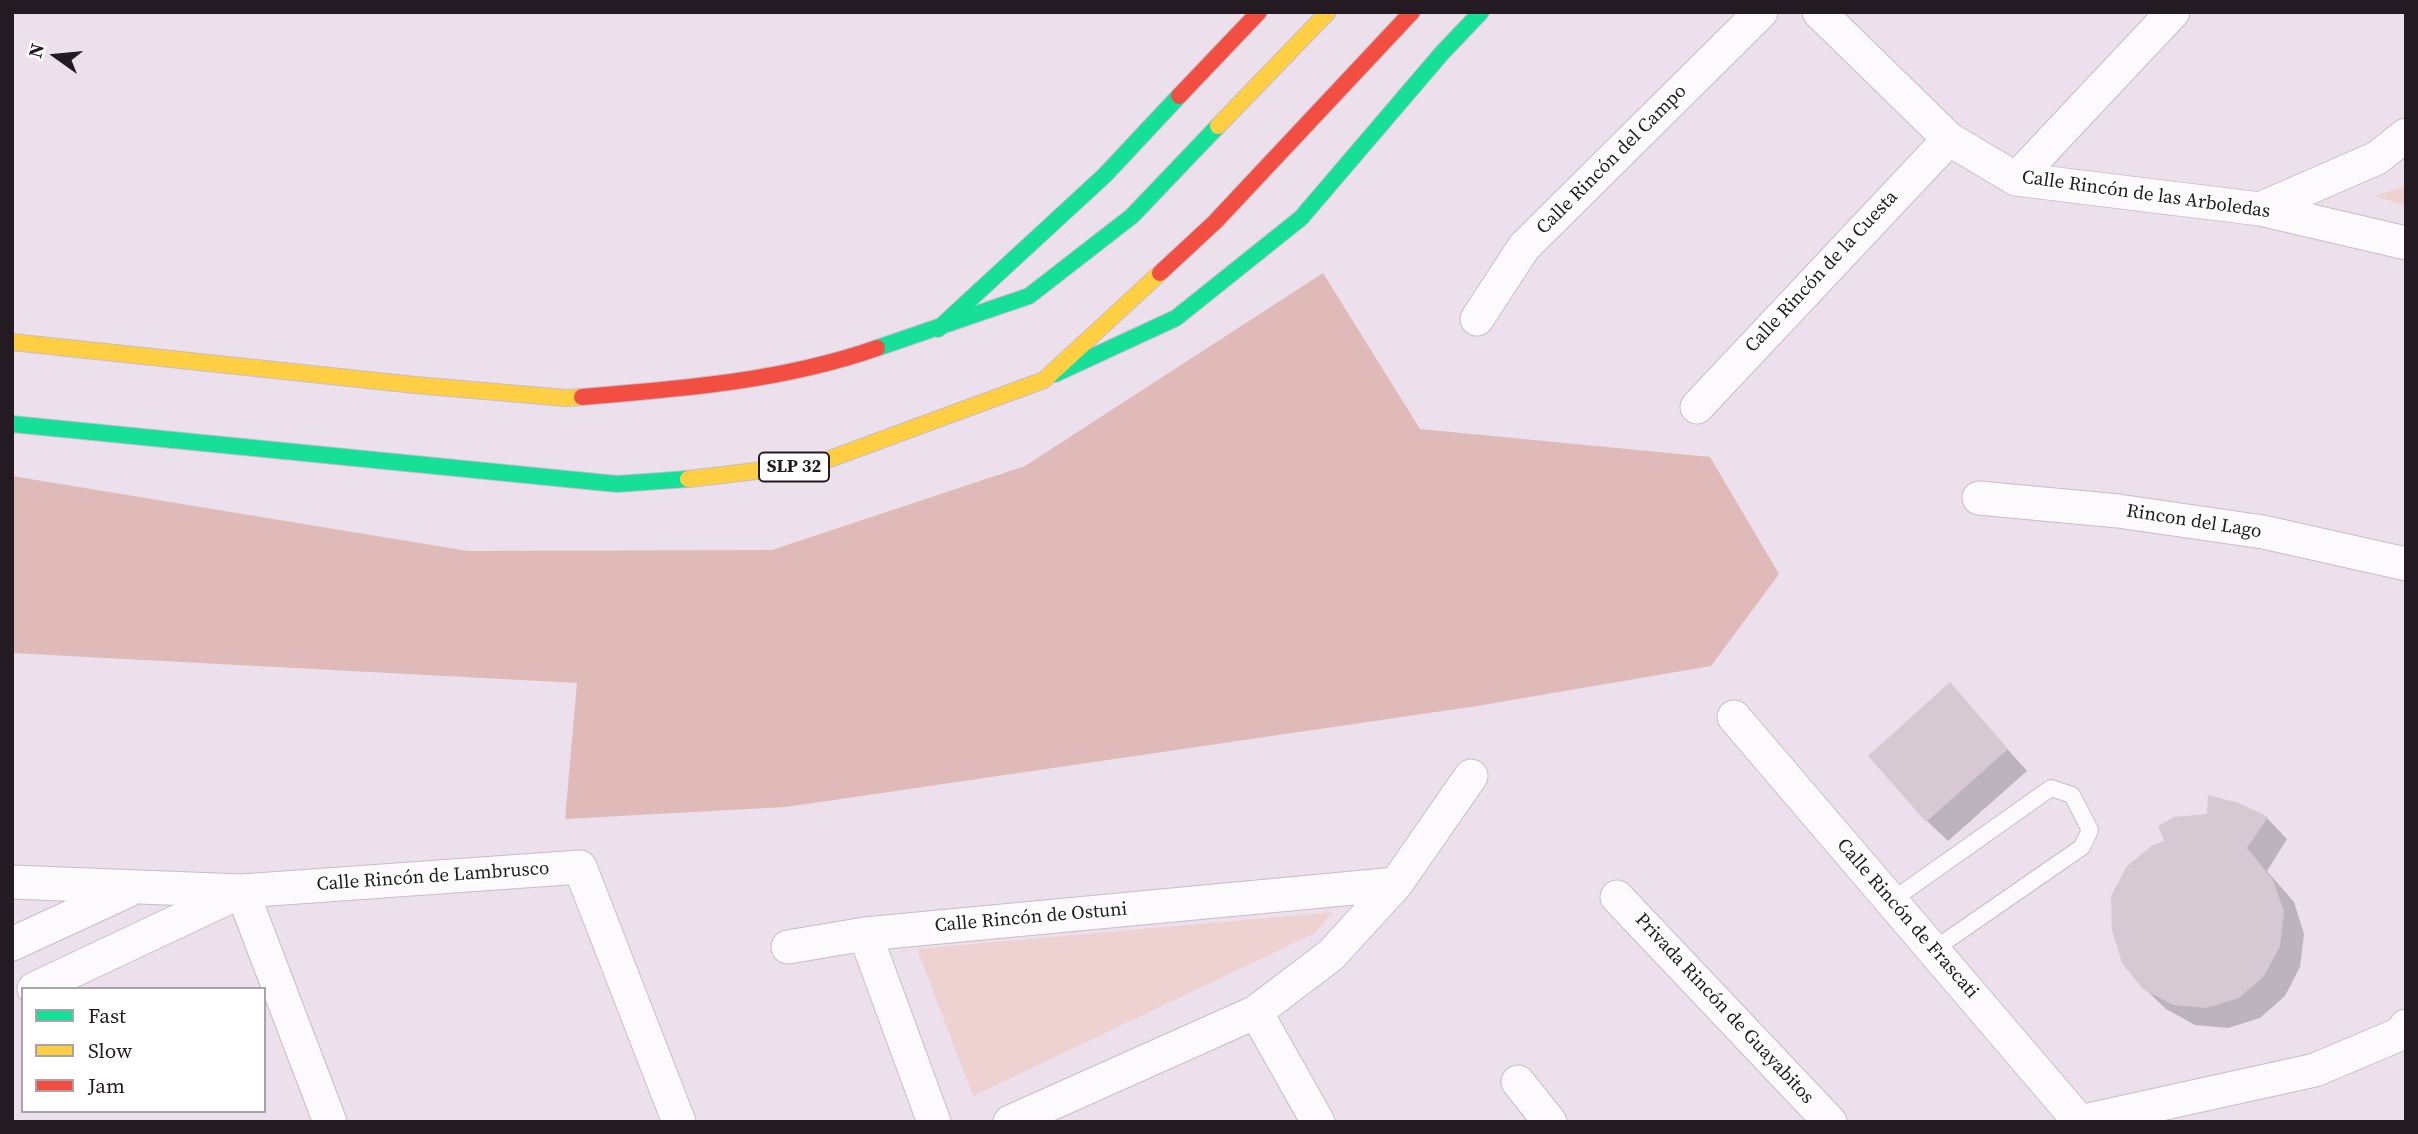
<!DOCTYPE html>
<meta charset="utf-8">
<style>
body{margin:0}
#map{position:relative;width:2418px;height:1134px;overflow:hidden;background:#ede0ed;font-family:"Source Serif 4",serif}
canvas{display:block}
.frame{position:absolute;inset:0;border:14px solid #231a22;pointer-events:none}
.legend{position:absolute;left:21px;top:987px;width:245px;height:126px;box-sizing:border-box;background:#fff;border:2px solid #a7a3a7;margin:0;padding:9px 12px;list-style:none;font-size:21px;color:#231a22}
.legend li{display:flex;align-items:center;gap:14px;height:35px}
.legend b{width:35px;border:2px solid #a7a3a7}
.north{position:absolute;left:21px;top:21px;width:70px;height:70px;-webkit-text-stroke:5px #fff;paint-order:stroke;rotate:285deg;font-size:19px;font-weight:700;line-height:28px;text-align:center;color:#231a22}
.north::after{content:'';display:block;margin:auto;width:24px;height:32px;background:#231a22;clip-path:polygon(50% 0,100% 100%,50% 72%,0 100%)}
</style>
<div id="map">
<canvas width="2418" height="1134"></canvas>
<div class="frame"></div>
<ul class="legend">
<li><b style="height:9px;background:#16e098"></b>Fast</li>
<li><b style="height:9px;background:#ffcf43"></b>Slow</li>
<li><b style="height:9px;background:#f24e42"></b>Jam</li>
</ul>
<div class="north">N</div>
</div>
<script>
const c = document.querySelector('canvas').getContext('2d');
c.lineJoin = 'round';
function paint(path, color) { c.fillStyle = color; c.fill(path, 'evenodd'); }
function strokePath(path, color, width, dash) { c.strokeStyle = color; c.lineWidth = width; c.lineCap = dash ? 'butt' : 'round'; c.setLineDash(dash || []); c.stroke(path); }
function write(font, color, halo, rows, align = 'center') {
  c.font = font + ' "Source Serif 4",serif'; c.lineWidth = 5; c.setLineDash([]); c.textBaseline = 'middle'; c.strokeStyle = halo; c.fillStyle = color; for (const [text, x, y, turn = 0] of rows) {
    c.save(); c.translate(x, y); c.rotate((+turn || 0) * Math.PI / 180); c.textAlign = isNaN(turn) ? turn : align; if (halo) c.strokeText(text, 0, 0); c.fillText(text, 0, 0); c.restore();
  }
}
const green = new Path2D(`
 M2406,186V206L2374,196Z
 M1333,912L1315,933L973,1096L917,949Z`);
const forest = new Path2D(`
 M1323,273L1420,429L1710,457L1779,574L1711,666L1477,706L786,807L565,819L577,683L12,653V476L468,551L772,550L1025,466Z`);
const shadow = new Path2D(`
 M1950,685L2027,771L1948,841L1927,821Z
 M2267,818L2287,839L2267,871L2294,902L2304,934L2300,967L2285,996L2260,1018L2228,1028L2195,1025L2166,1009L2144,988Z`);
const building = new Path2D(`
 M1950,682L2008,749L1926,822L1868,756Z
 M2208,795L2239,803L2268,817L2247,848L2273,880L2284,912L2280,946L2264,976L2239,998L2206,1008L2173,1005L2143,989L2122,963L2112,930L2111,896L2127,866L2153,845L2164,841L2158,826L2174,817L2207,814Z`);
const lane = new Path2D(`
 M1891,901L2051,788L2072,795L2090,830L2082,847L1933,950`);
const street = new Path2D(`
 M1819,12L1949,139L2016,179L2260,209L2406,243
 M2016,179L2173,12
 M2260,209L2377,158L2406,135
 M1477,319L1524,247L1761,12
 M1697,407L1949,139
 M1979,498L2118,511L2263,532L2406,564
 M1734,717L2080,1122
 M12,882L242,891L580,867L679,1122
 M1617,897L1830,1122
 M865,934L934,1122
 M12,944L127,891
 M788,947L865,934L1396,884
 M34,989L242,891L330,1122
 M1256,1012L1318,1122
 M1518,1082L1550,1122
 M1010,1122L1256,1012L1331,955L1396,884L1471,776
 M2079,1122L2315,1070L2400,1034L2406,1026`);
const fast = new Path2D(`
 M938,329L1105,175L1179,96
 M877,348L1029,296L1132,216L1218,126
 M1055,374L1176,318L1301,218L1442,53L1481,12
 M12,424L617,484L688,479`);
const slow = new Path2D(`
 M1218,126L1328,12
 M12,342L415,385L566,398L582,397
 M688,479L816,464L1044,380L1160,273`);
const jam = new Path2D(`
 M1179,96L1259,12
 M1160,273L1215,222L1412,12
 M582,397C681,389 783,381 877,348`);
const shields = [
 [794,467,70]
];
const shieldNames = [
 ["SLP 32",794,467]
];
const streetNames = [
 ["Calle Rincón del Campo",1612,160,-45],
 ["Calle Rincón de las Arboledas",2146,195,8],
 ["Calle Rincón de la Cuesta",1822,272,-47],
 ["Rincon del Lago",2194,522,9],
 ["Calle Rincón de Lambrusco",433,877,-4],
 ["Calle Rincón de Ostuni",1031,918,-5],
 ["Calle Rincón de Frascati",1907,919,49],
 ["Privada Rincón de Guayabitos",1724,1009,47]
];
paint(green, '#eed2d2');
paint(forest, '#e0bab8');
paint(shadow, '#0003');
paint(building, '#d6c9d1');
strokePath(lane, '#c7bdc7', 18);
strokePath(street, '#c7bdc7', 35);
strokePath(fast, '#c7bdc7', 18);
strokePath(slow, '#c7bdc7', 18);
strokePath(jam, '#c7bdc7', 18);
strokePath(lane, '#fcfafc', 16);
strokePath(street, '#fcfafc', 33);
strokePath(fast, '#16e098', 16);
strokePath(slow, '#ffcf43', 16);
strokePath(jam, '#f24e42', 16);
for (const [x, y, w] of shields) { const box = new Path2D(); box.roundRect(x - w / 2, y - 14.5, w, 29, 5); c.fillStyle = '#fff'; c.fill(box); strokePath(box, '#231a22', 2); }
write('bold 18px', '#231a22', null, shieldNames);
write('19px', '#231a22', '#fff', streetNames);
</script>
